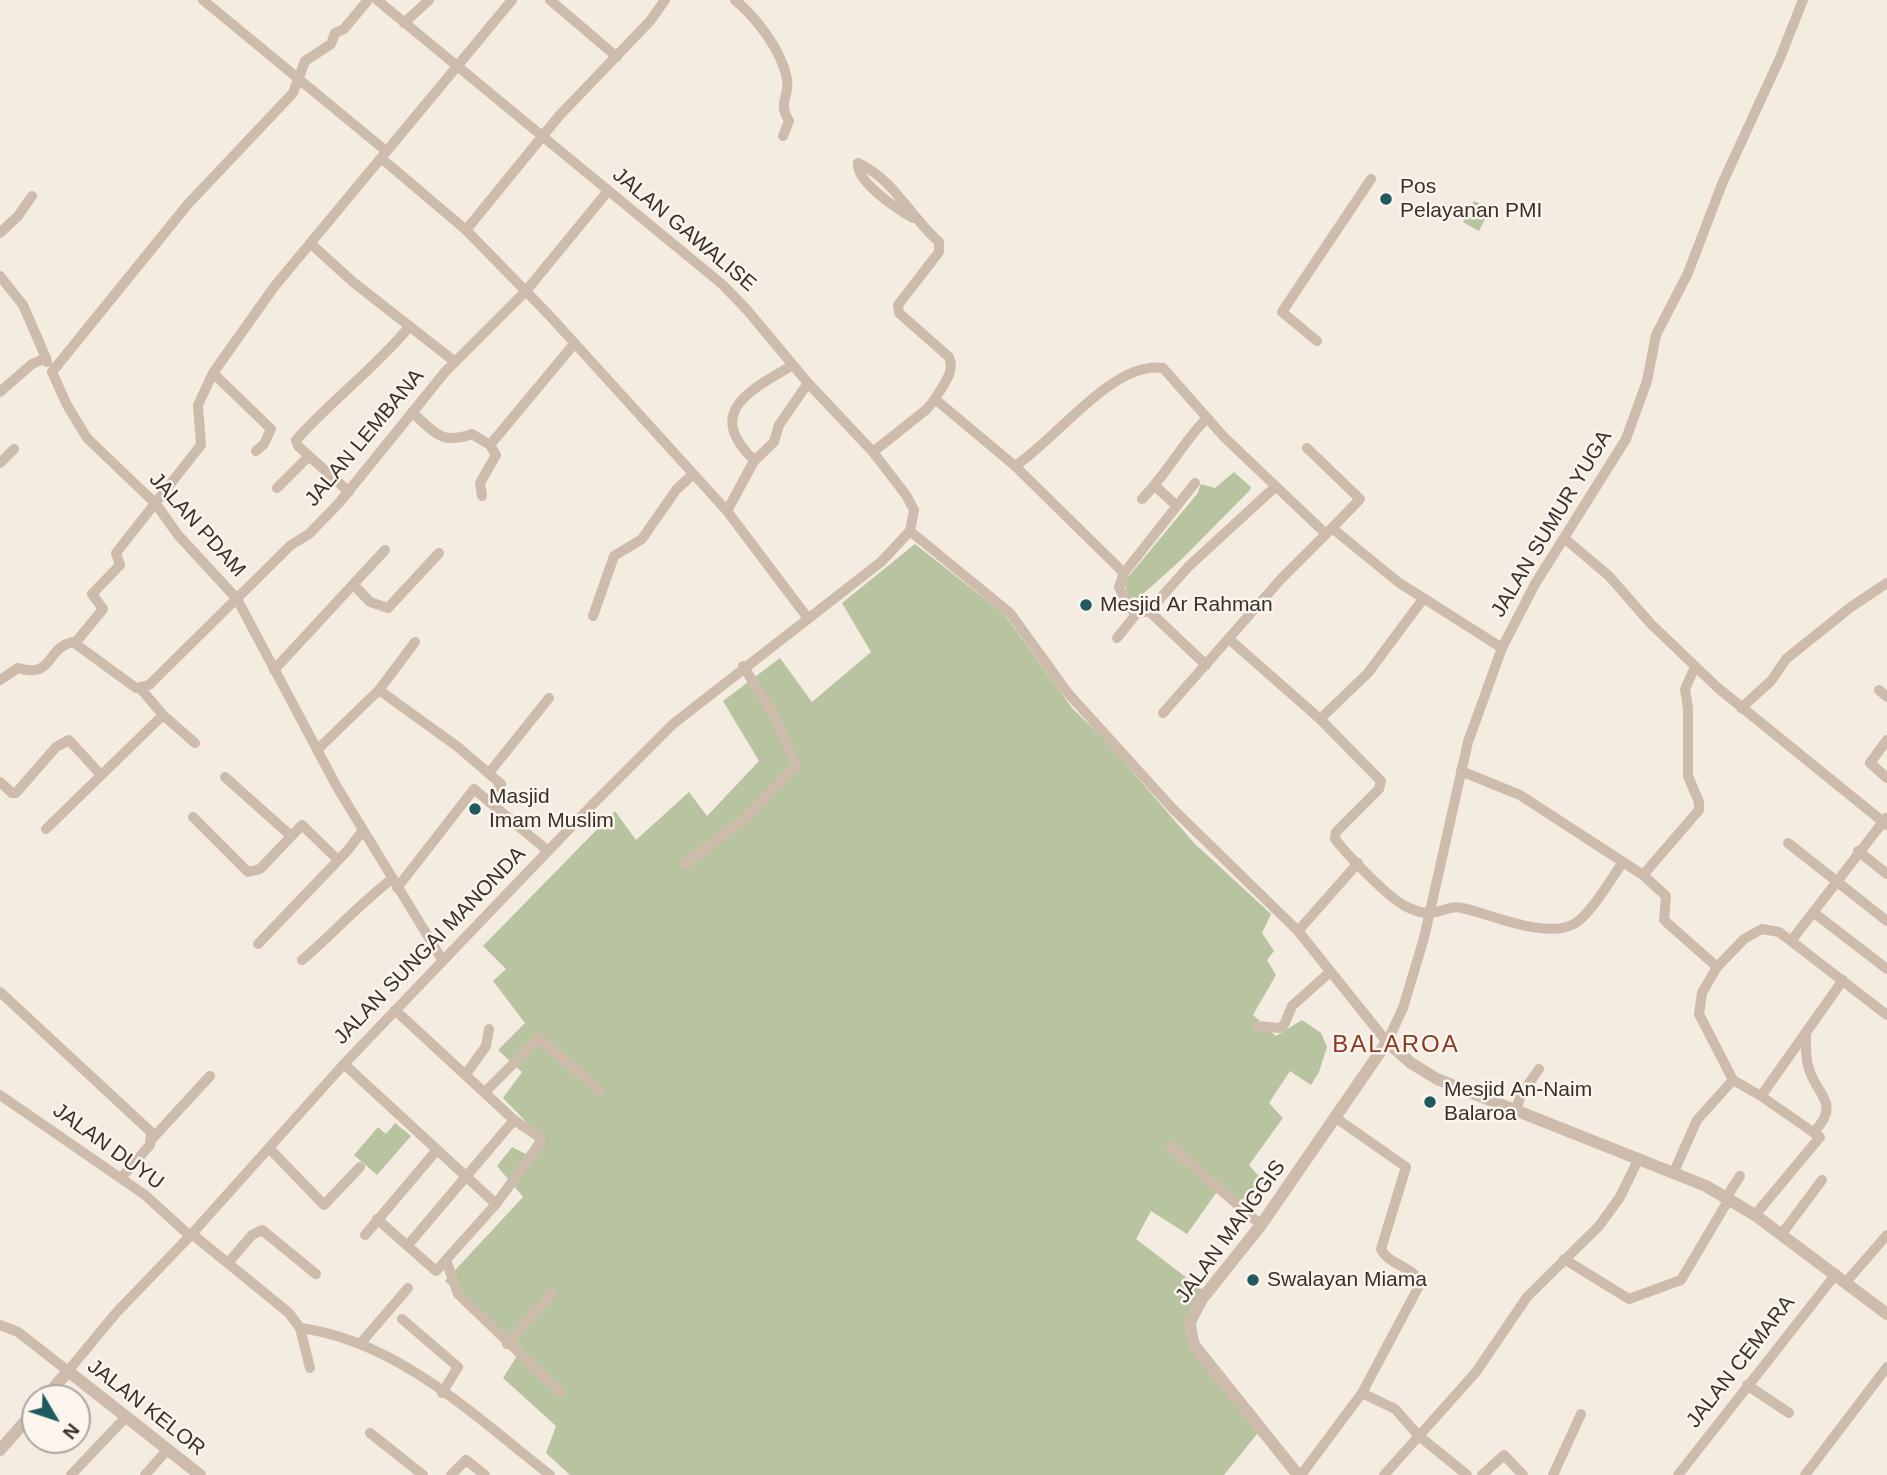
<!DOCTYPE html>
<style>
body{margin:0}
#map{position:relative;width:1887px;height:1475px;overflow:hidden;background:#f4ebe1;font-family:Helvetica,sans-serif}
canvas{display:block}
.north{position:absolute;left:21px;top:1384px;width:70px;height:70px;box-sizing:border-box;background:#fbf5ee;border:2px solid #aea6a0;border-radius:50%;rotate:129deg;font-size:19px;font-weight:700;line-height:28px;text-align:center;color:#3b302b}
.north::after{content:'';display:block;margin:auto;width:24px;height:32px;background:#1f5a5e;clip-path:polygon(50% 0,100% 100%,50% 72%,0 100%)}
</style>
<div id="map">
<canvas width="1887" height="1475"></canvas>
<div class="north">N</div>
</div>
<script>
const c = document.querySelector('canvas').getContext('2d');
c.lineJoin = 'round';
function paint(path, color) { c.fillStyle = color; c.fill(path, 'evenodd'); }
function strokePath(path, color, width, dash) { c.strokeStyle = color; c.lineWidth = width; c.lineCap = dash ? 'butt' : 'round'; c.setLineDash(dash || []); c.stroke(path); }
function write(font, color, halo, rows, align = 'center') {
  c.font = font + ' Helvetica,sans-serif'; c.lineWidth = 5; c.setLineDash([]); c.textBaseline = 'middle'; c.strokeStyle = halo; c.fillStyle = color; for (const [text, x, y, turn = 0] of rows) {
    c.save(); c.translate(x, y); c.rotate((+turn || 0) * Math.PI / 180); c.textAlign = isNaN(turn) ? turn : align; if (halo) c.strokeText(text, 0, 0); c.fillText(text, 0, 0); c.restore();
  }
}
const green = new Path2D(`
 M1474,201L1490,209L1479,231L1463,222Z
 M1234,472L1251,487L1250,490L1181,560L1135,601H1130L1124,582L1197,494L1201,484L1215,488Z
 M915,544L1004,614L1073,709L1105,740L1194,843L1271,914L1262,933L1274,951L1267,960L1276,975L1253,1015L1276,1036L1302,1020L1321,1033L1327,1047L1319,1072L1311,1085L1290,1071L1269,1103L1283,1118L1249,1165L1263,1181L1248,1207L1221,1186L1187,1234L1151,1211L1136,1239L1209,1295L1196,1324L1199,1360L1261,1429L1224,1475H570L546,1453L556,1426L503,1378L522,1348L445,1281L523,1197L497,1166L512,1147L526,1154L539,1135L503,1098L522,1072L498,1050L525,1023L493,981L506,969L483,946L615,811L636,840L689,792L707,816L759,761L723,701L780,658L812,702L871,652L842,603Z
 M395,1123L411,1136L377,1175L354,1155L378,1127L386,1134Z`);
const minor = new Path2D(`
 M203,0L386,151
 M368,0L344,29L335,33L331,44L305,61L293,93L188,204L52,372L67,405L87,438L156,504L178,535L237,599L337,787L443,961
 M550,0L617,57
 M665,0L650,21L559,116L466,230L549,315L727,511L807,617
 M735,0C756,17 782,51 787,79C790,98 777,101 789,121L783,136
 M404,23L429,0
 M381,158L466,230
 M858,163C894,179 910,217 939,242V252L898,305L899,313L949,357C956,372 942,386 935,399
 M858,163C856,182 897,209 913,218
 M0,233L18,216L32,196
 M310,243L353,282L454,361
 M0,276L23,305L46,358
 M1317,341L1282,312L1371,179
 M213,373L271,429L264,444L256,451
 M0,392L32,364L46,358L47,362
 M412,412C435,433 441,445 472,434L490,445L574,344
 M1307,448L1360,499L1332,528
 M873,452L927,409L935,399L1015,466L1124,573L1119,587L1129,608L1137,613L1149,611L1189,566L1275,487
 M754,460C704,412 750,390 793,365
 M0,463L14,449
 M1015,466C1057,439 1112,361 1163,368L1224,437L1326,534
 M1155,486L1177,506
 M277,488L309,456
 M349,492L298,446L296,440C332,400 375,368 409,327
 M482,496L480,483L496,455L490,445
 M1142,499C1167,474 1182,443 1207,418
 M727,511L754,461L774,442L779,425L808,383
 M910,531L1010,613L1067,692L1173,809L1298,931L1387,1042L1403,1008L1424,938L1468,742L1502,648L1535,584L1626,439L1647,381L1656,335L1688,273L1722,184L1780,58L1803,0
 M1564,538L1609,576L1651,624L1718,688L1887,825
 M1124,573L1195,483
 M354,585L370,602L388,608L439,553
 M1149,611L1206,665
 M593,616L614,556L642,539L676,490L692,475
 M1117,638L1137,613
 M1229,639L1320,719L1368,673L1423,599
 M76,642L103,609L92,594L120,565L116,553L201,445L198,405L213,373L274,287L512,0
 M274,670L385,550
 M0,680L18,668C54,679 45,648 73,642L136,688L149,685L291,545L309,534L339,503L445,372L526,291L608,191
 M141,689L163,715L195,743
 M379,690L415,642
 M1879,690L1887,697
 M1741,708L1771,681L1786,659L1851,607L1887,583
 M1163,713L1281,579L1332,528L1398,582L1502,648
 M1320,719L1381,781L1379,789L1336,832L1335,839C1348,856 1388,897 1405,906C1437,923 1444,903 1462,908C1491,914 1542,938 1572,925C1589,918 1612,877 1623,862
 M1887,740L1870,763L1887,778
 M317,750L379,690L458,747L501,784L489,802
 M1461,771L1520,795L1643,875L1666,896L1664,920L1717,967L1702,993L1699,1014L1733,1080L1761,1096
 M489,773L549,698
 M225,777L290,835
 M0,782L12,793H16L56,747L69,740L101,775
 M193,817L248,872L260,869L302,825L337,859
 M1886,818L1791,941L1887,1015
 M46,829L163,715
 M1788,843L1887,921
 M1858,851L1887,874
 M684,865L742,821L796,766L774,715L743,666
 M1643,875L1699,810V802L1688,776V708L1685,689L1695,667
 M397,888L474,789L548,851
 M1813,912L1887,969
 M1298,931L1358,863
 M258,944L348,850L363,830
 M302,960C333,934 359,904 392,879
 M1717,967L1744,939L1762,929L1779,932L1791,941
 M0,992L151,1132L150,1145L121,1178
 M1257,1026L1279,1028L1284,1025L1292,1006L1330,972
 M1806,1033C1806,1046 1805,1059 1810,1072C1820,1098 1839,1104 1815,1131
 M344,1064L496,1204
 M466,1074L486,1046L489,1029
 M485,1092L539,1038L600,1091
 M0,1095L145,1195L190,1236
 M1515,1112L1521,1095L1539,1069
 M152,1139L210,1076
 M1170,1146L1261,1225
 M269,1148L324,1205L360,1167
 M1673,1174L1697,1120L1733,1080
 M1726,1198L1740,1176
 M1755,1215L1820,1137L1761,1096L1843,980
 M377,1219L436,1271L496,1204L541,1142L538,1136L514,1120L395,1010
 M192,1234L289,1313L300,1328L310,1368
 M365,1235L436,1151
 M1781,1235L1822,1180
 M408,1245L514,1120
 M1564,1259L1629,1299L1681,1280L1729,1199
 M446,1260L458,1294L560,1392
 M228,1263L252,1235L262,1230L316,1274
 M1846,1282L1887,1235
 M402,1319L458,1367L442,1393
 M0,1325L18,1332L68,1371L116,1313L190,1236L344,1064L595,802L673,724L881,562L910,531L914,510L906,495L873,452L808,383L747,310L723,285L377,0
 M300,1328C396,1340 476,1417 550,1475
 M360,1344L408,1288
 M507,1344L552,1293
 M1747,1385L1789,1413
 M1362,1393L1395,1409L1419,1436L1467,1475
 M370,1433L423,1475
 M71,1475L125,1418
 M145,1475L167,1450
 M451,1475L466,1460L485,1475
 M1301,1475L1362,1393L1420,1284C1416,1267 1388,1265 1381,1249L1406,1167L1336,1118
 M1384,1475L1476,1372L1527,1297L1599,1226L1620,1197L1639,1158
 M1482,1475L1504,1455L1523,1475
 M1553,1475L1581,1414
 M1678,1475L1836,1274
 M1805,1475L1887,1367`);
const tertiary = new Path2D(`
 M45,1398L68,1371L200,1475
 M0,1450L35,1410
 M1298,1475L1194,1345L1189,1323L1202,1299L1261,1225L1387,1042L1411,1063L1437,1079L1706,1186L1755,1215L1887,1314`);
const markers = [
 [1386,199,7,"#1f5a5e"],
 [1086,605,7,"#1f5a5e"],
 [475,809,7,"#1f5a5e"],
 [1430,1102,7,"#1f5a5e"],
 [1253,1280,7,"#1f5a5e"]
];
const poiNames = [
 ["Pos",1400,187],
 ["Pelayanan PMI",1400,211],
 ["Mesjid Ar Rahman",1100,605],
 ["Masjid",489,797],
 ["Imam Muslim",489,821],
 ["Mesjid An-Naim",1444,1090],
 ["Balaroa",1444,1114],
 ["Swalayan Miama",1267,1280]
];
const streetNames = [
 ["JALAN GAWALISE",684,230,40],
 ["JALAN LEMBANA",365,438,-50],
 ["JALAN SUMUR YUGA",1552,524,-59],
 ["JALAN PDAM",197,525,48],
 ["JALAN SUNGAI MANONDA",430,946,-46],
 ["JALAN DUYU",108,1147,36],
 ["JALAN MANGGIS",1231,1232,-54],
 ["JALAN CEMARA",1741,1362,-52],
 ["JALAN KELOR",146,1408,38]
];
const quarterNames = [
 ["BALAROA",1396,1045]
];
paint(green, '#b8c4a0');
strokePath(minor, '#cdbbac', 10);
strokePath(tertiary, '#cdbbac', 12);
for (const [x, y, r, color] of markers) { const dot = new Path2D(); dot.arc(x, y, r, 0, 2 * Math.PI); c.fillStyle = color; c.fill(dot); strokePath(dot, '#fbf5ee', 2.5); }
write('21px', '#3b302b', '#fbf5ee', poiNames, 'left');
write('21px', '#3b302b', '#fbf5ee', streetNames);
c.letterSpacing = '2px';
write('24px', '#8c3b22', '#fbf5ee', quarterNames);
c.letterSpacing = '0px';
</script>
